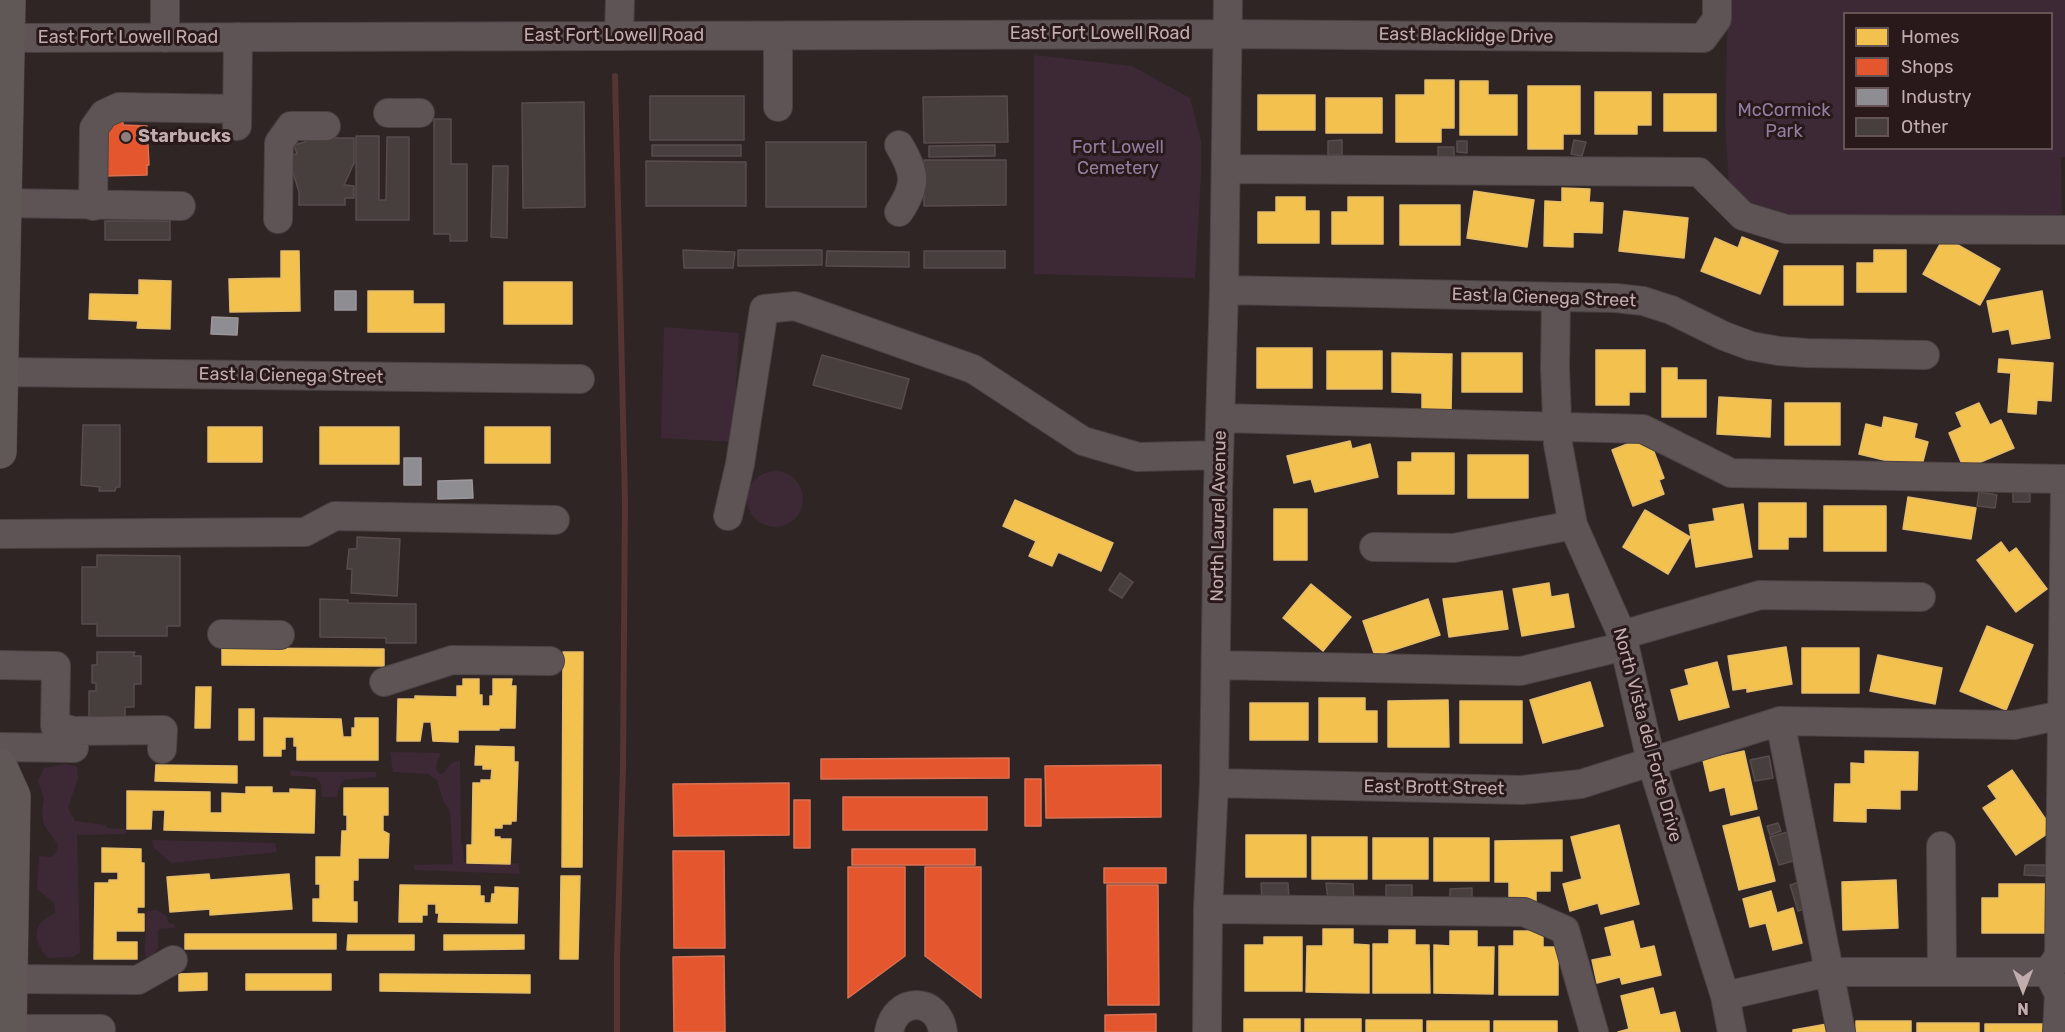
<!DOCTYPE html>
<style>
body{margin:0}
#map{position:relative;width:2065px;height:1032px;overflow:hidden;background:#2f2525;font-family:Rubik,sans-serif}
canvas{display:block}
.legend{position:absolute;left:1843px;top:12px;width:210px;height:138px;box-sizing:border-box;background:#29191a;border:2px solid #665455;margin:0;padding:8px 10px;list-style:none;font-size:18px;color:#c2adae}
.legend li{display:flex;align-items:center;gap:12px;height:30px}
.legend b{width:30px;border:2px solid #665455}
.north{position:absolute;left:1993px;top:960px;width:60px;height:60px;-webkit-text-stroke:4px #29191a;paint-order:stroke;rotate:180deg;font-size:16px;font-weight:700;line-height:24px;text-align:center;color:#c2adae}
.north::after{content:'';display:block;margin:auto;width:21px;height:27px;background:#c2adae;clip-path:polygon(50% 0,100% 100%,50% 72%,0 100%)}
</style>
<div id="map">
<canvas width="2065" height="1032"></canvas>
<ul class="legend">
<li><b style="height:16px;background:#f2c14e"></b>Homes</li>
<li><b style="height:16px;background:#e4572e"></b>Shops</li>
<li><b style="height:16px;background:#8d8d92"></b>Industry</li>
<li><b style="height:16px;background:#473e3e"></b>Other</li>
</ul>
<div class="north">N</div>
</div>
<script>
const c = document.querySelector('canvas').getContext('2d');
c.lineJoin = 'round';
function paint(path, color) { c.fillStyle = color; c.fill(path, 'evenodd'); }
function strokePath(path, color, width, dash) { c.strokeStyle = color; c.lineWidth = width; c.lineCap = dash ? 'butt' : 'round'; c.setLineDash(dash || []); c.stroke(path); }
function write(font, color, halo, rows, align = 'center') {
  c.font = font + ' Rubik,sans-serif'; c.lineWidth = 6; c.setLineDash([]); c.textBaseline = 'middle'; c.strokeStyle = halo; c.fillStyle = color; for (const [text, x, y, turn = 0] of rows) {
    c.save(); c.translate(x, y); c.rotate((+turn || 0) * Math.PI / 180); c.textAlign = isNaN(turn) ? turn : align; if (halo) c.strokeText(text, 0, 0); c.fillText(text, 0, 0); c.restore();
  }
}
const green = new Path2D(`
 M1728,0H2065V157H2061L2062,225L1763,218L1729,186L1725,123ZM1844,14H2052V148H1844Z
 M1034,55L1132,66L1190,98L1201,141V176L1195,278L1034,274Z
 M664,327L739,333L733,442L661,438Z
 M747 499a28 28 0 1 1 56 0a28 28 0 1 1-56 0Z
 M390,752L441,753L437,762L436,770L440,774L444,773L450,764L460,760L461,843L463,849L464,861L467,864L519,863L520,874L415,870L414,865L453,864L450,810L444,803L437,780L428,774L393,772Z
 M65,764L77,766L78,779L68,808L75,821L106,825L107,828L127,829L125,834L77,835L80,952L74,957L48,958C39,948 31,934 42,921C45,918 52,916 55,913L54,903L37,889L39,856L52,857L56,852L58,845L44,825L42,810L44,799L38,781L44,768Z
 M290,770L305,772H376V777L344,780L339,787L337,797H322L321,784L316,778L303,776H291Z
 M152,840L275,843L277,852L171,863L153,847Z
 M157,910L166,916L169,923L174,924L175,928L158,929V949L150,958L145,956L146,911Z`);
const homes = new Path2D(`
 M1425,80H1454V128H1441V142H1396V95H1425Z
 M1460,81H1488V95H1517V135H1460Z
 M1528,86H1580V134H1563V149H1528Z
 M1595,92H1651V125H1637V134H1595Z
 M1664,94H1716V131H1664Z
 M1258,95H1315V130H1258Z
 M1326,98H1382V133H1326Z
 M1562,188L1590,189L1589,202L1603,203L1602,233L1573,232V247L1544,246L1545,201L1562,202Z
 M1474,191L1534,200L1527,247L1467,238Z
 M1276,197H1305V211H1319V243H1258V212H1276Z
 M1348,197H1383V244H1332V212H1348Z
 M1400,205H1460V245H1400Z
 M1624,211L1688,218L1684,258L1619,251Z
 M1742,237L1778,251L1760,294L1701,271L1715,238L1738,248Z
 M1944,237L2000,269L1980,305L1923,274Z
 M1874,250H1906V292H1857V263H1874Z
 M281,251H299L300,311L230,312L229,279L281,278Z
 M1784,266H1843V305H1784Z
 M139,280L171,281L170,329L137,328L138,321L89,319L90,294L139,295Z
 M504,282H572V324H504Z
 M368,291H413V304H444V332H368Z
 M2042,291L2050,338L2012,344L2009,329L1993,332L1987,301Z
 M1257,348H1312V388H1257Z
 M1596,350H1645V392H1629V405H1596Z
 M1327,351H1382V389H1327Z
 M1392,353L1452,354L1451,413H1422V393L1392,392Z
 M1462,353H1522V392H1462Z
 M1999,359L2053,363L2051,401L2037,400L2036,414L2008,412L2011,373L1998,372Z
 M1662,368H1677V380H1706V417H1662Z
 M1719,397L1771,400L1770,437L1717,434Z
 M1785,403H1840V445H1785Z
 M1979,403L1990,425L2001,420L2014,448L1964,469L1949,433L1962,427L1956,413Z
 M1884,417L1917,424L1914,438L1928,442L1921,469L1859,454L1866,424L1882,428Z
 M208,427H262V462H208Z
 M320,427H399V464H320Z
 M485,427H550V463H485Z
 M1648,436L1664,478L1659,480L1664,494L1633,506L1612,450Z
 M1350,441L1352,449L1370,444L1378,477L1315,492L1311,479L1294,483L1287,456Z
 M1412,453H1454V494H1398V462H1412Z
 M1468,455H1528V498H1468Z
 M1908,497L1976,508L1971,539L1903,529Z
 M1015,500L1113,543L1101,571L1058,552L1052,566L1029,556L1036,541L1003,526Z
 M1759,503H1806V537H1788V549H1759Z
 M1743,504L1752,557L1696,567L1689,525L1715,521L1713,509Z
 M1824,506H1886V551H1824Z
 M1274,509H1307V560H1274Z
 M1645,510L1690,537L1668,574L1623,547Z
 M2001,542L2009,553L2016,548L2047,589L2016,612L1977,560Z
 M1549,583L1551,597L1568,594L1574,627L1522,636L1513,589Z
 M1311,584L1351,617L1323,651L1283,618Z
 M1502,591L1508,629L1449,637L1443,599Z
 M1428,599L1440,635L1375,656L1363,621Z
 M1987,626L2033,645L2006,710L1960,691Z
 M1786,647L1792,684L1747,692V688L1733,690L1728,656Z
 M222,648L384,649V666L222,665Z
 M1802,648H1859V693H1802Z
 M563,652H583L582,867H562Z
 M1878,655L1942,668L1935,704L1870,691Z
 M1717,662L1729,707L1679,720L1671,690L1689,685L1685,670Z
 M463,679H479V695H482V706H490V696H493V679H512L511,686H516L515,728H499V730H458V742L433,741L431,722H423L420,741H397L398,699H415V696L457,697V686H463Z
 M1590,682L1603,726L1543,743L1530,700Z
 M196,687H211L210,728H195Z
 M1319,698H1365V711H1377V742H1319Z
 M1448,700L1449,747H1388V701Z
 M1460,701H1522V743H1460Z
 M1250,703H1308V740H1250Z
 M239,709H254V740H239Z
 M264,718L341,719L343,737H352V728H355V718H378V760H297V746H294V737H285V749H281V756H264Z
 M476,746L514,747V762H518L516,821H511V824H502V828H494V837H500V839H511L510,864L467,863V845H472L473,783H481V780H491L492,769H483V765H475Z
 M1744,751L1757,809L1731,815L1725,787L1710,791L1703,760Z
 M1865,751L1918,752L1917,790H1900V809L1866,808V822L1834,821L1835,784H1851V763L1865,764Z
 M156,765L237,766V783L155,781Z
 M2012,770L2053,830L2016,855L1983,808L1997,799L1988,786Z
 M246,787H272V793H290V789L315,790L314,833L164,830L165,810H152L151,829H127V791L210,792V813H222V793L246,794Z
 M344,788H388V815H383V831L389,834L388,858H358V880H353V902H357V922L313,921V899H320V884H316V857H341L342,831H347V815H344Z
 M1759,817L1775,881L1739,890L1723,826Z
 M1619,825L1639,904L1601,914L1598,903L1570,911L1563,884L1582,879L1571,837Z
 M1246,835H1306V877H1246Z
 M1312,837H1367V879H1312Z
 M1373,838H1428V879H1373Z
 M1434,838H1489V881H1434Z
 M1562,840V871H1550V891H1536V904L1509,905V882H1495V841Z
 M102,848L141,849V863H144V907H137V914H144V931H116V942H137V959H94L95,883H109V880H118V872H102Z
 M209,874L210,880L289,874L292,909L210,915V909L170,912L167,877Z
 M561,876H580L578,959H560Z
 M1896,880L1898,928L1843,930L1842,882Z
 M1999,884H2050V933H1982V898H1999Z
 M400,885L480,886V896H484V903H491L492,894H495V887L518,888L517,923L438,922L439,913H436V904H427V915H422V922H399Z
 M1771,891L1777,913L1793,908L1802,943L1773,950L1766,923L1750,927L1743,899Z
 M1633,921L1640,949L1654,946L1661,975L1622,984L1620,977L1597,983L1592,960L1612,956L1605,928Z
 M1323,929H1353V944L1369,945V993L1306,992L1307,946H1323Z
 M1389,930H1415V945H1429L1430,993H1373V944H1389Z
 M1450,931H1477V947H1494L1493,994L1434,993V945L1450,946Z
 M1514,931H1543V947H1558V995H1499V946H1514Z
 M185,934H336V949H185Z
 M348,935H414V950H347Z
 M444,935H524V949L444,950Z
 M1264,937H1302V991H1245V945H1264Z
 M207,973V990L179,991V974Z
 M246,974H331V990H246Z
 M380,974L530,975V993L380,991Z
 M1653,988L1660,1015L1675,1012L1680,1032H1618L1629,1029L1621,996Z
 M1244,1019H1300V1032H1244Z
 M1305,1019H1361V1032H1305Z
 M1366,1020H1422V1032H1366Z
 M1427,1021H1489V1032H1427Z
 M1494,1021H1557V1032H1494Z
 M1856,1021H1911V1032H1856Z
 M1917,1023H1979V1032H1917Z
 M1827,1024L1828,1032H1793V1030Z
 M1985,1024H2048V1032H1985Z`);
const shops = new Path2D(`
 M123,118V125L147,126L149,165H147V175L104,176L105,123Z
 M1009,758V778L821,779V759Z
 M1161,765V817L1046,818L1045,766Z
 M1025,779H1041V826H1025Z
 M789,783V835L674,836L673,784Z
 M843,797H987V830H843Z
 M794,800H810V848H794Z
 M852,849H975V865H852Z
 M673,851H724L725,948H674Z
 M848,867H905V956L848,998Z
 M925,867H981V998L925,956Z
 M1104,868H1166V883H1104Z
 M1107,885H1158L1159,1005H1108Z
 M724,956L725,1032H674L673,957Z
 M1156,1014V1032H1105V1015Z`);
const industry = new Path2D(`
 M335,291H356V310H335Z
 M212,317L238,318L237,335L211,334Z
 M404,458H421V485H404Z
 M472,480L473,498L438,499V481Z`);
const stream = new Path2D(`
 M615,76L625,501L623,769L617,956V1032`);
const building = new Path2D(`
 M650,96H744V140H650Z
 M1007,96L1008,142L924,143L923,97Z
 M584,102L585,207L523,208L522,103Z
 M434,119H451V164H467V241H450V234H434Z
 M356,136H379V200H386L387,137H409V220H356Z
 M305,138H354V163L344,185L354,186V198H345V205H299V192L288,156L297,154L294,145L305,142Z
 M1342,140V155H1328V141Z
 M1574,140L1586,142L1582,156L1571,154Z
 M1457,141H1467V153L1457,152Z
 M766,142H866V207H766Z
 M652,145H741V156H652Z
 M995,145V156L929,157V146Z
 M1438,147H1454V157L1438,156Z
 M924,160H1006V205L924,206Z
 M646,161L746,162V206H646Z
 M493,166H508L507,238L491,237Z
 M105,221H170V240H105Z
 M683,250L735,252L733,268H684Z
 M738,250H822V265L738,266Z
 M827,251L909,252V267L826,266Z
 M924,251H1005V268H924Z
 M822,355L909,379L901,409L813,385Z
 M83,425H120V487H116L115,491H99L100,487L81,485Z
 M2013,491H2030V502H2013Z
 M1979,492L1997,495L1995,508L1977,506Z
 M357,537L400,539L397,596L351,593L352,569H347L349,549H357Z
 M97,555L180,556V626H167V636H97V624H82V567H97Z
 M1120,573L1133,582L1122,598L1109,590Z
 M320,599L348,600V603L416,604V643H386V638L320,637Z
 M97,652H135L133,656H141V684H134V707H125V724H89V691H96V683H92V665H97Z
 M1769,756L1773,778L1755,781L1750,760Z
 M1778,823L1781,831L1770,835L1767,826Z
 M1791,831L1800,859L1779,865L1770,837Z
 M2025,865H2047L2046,876L2024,875Z
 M1803,881L1811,907L1798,911L1790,885Z
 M1261,883H1288L1289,899L1262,900Z
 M1326,883L1353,884L1354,900H1328Z
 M1386,885H1412V902H1386Z
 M1472,888V902H1450V889Z`);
const minor = new Path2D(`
 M165,0V38
 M619,36L620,0
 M0,38L1228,34L1703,38L1717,19V0
 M778,107V36
 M388,113H420
 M237,126L238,37
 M1226,169L1699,172L1743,216L1786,229L2065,230
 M5,203L181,206
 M93,206L94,128L104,114L119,107L237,109
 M899,212C917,185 916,173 899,145
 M278,219L279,143L291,126H326
 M1224,290L1616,298L1643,301L1671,310L1724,336L1751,346L1779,351L1807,353L1925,355
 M1556,297L1555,368L1558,444L1573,525L1622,635L1651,761L1725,996L1732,1032
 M2,372L580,379
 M1221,418L1643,429L1731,473L2065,479
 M728,516L740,464L764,309L795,306L973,369L1083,441L1138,457L1219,455
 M0,534L305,532L335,516L555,520
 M1374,547L1454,548L1573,525
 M222,634L280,635
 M1622,635L1760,595L1921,597
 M0,665L56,666L55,726L74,731
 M1216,665L1521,671L1625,646
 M384,682L452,660L550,661
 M1780,721L1841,1032
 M0,747L74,748V731L163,730L162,749
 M1214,783L1522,790L1581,784L1780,721L2014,725L2062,715
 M1941,846L1942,971
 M1208,909L1524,912L1565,930L1594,1032
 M2048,972L2059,956L2065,488
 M2048,972L2059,994L2057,1032
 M11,979L138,980L173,960
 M1725,996L1829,972H2048
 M10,1029H101
 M889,1032C895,996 938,996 943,1032
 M1207,1032L1208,909L1214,783L1218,490L1224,290L1228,0`);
const major = new Path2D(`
 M0,452L9,0
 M0,765L14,796L10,1032`);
const markers = [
 [126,137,6,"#8f7d7e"]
];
const streetNames = [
 ["East Fort Lowell Road",1100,34],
 ["East Fort Lowell Road",614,36],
 ["East Blacklidge Drive",1466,36,1],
 ["East Fort Lowell Road",128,38],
 ["East la Cienega Street",1544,298,2],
 ["East la Cienega Street",291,376,1],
 ["North Laurel Avenue",1219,516,-89],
 ["North Vista del Forte Drive",1647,735,75],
 ["East Brott Street",1434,788,1]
];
const parkNames = [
 ["McCormick",1784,111],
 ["Park",1784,132],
 ["Fort Lowell",1118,148],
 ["Cemetery",1118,169]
];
const poiNames = [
 ["Starbucks",138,137]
];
paint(green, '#3c2935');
paint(homes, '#f2c14e');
strokePath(homes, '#e4bb6b', 1.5);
paint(shops, '#e4572e');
strokePath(shops, '#da7154', 1.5);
paint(industry, '#8d8d92');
strokePath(industry, '#9d979a', 1.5);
strokePath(stream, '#563434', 6);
paint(building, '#473e3e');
strokePath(building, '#584c4d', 1.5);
strokePath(minor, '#4a4142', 30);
strokePath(major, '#4c4142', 34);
strokePath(minor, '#5e5455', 28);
strokePath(major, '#605757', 33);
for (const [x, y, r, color] of markers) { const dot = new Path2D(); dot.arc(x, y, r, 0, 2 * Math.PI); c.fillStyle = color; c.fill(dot); strokePath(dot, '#29191a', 2); }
write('18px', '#c2adae', '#29191a', streetNames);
write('18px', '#937ea1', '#29191a', parkNames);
write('bold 18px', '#c2adae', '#29191a', poiNames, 'left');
</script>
